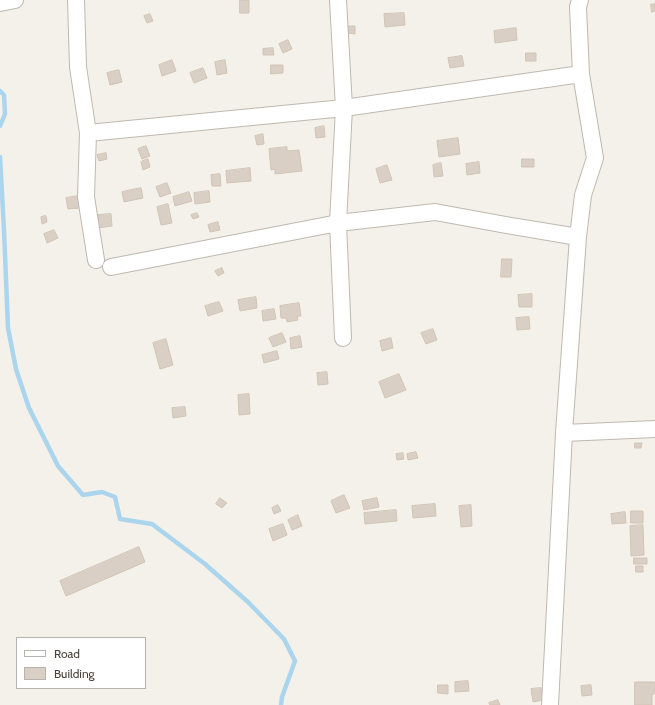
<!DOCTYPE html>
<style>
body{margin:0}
#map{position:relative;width:655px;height:705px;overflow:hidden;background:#f4f1eb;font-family:Cabin,sans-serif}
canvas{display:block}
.legend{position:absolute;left:16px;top:637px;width:130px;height:52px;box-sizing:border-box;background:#fff;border:1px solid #b6b3b0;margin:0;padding:5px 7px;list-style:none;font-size:12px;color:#484239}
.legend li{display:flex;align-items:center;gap:8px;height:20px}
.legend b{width:20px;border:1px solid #b6b3b0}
</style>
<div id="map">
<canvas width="655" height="705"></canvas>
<ul class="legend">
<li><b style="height:5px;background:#fff"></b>Road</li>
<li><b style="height:11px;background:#d9cfc4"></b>Building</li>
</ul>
</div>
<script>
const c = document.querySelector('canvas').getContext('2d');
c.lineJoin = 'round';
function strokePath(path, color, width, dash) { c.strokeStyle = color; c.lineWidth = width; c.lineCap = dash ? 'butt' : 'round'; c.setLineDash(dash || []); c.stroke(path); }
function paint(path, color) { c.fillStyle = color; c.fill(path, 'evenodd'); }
const stream = new Path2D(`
 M0,91L4,95L5,114L0,126
 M0,157L4,230L8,328L16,369L29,408L58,466L83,495L102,492L115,497L120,519L152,524L205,564L248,602L284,639L295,661L282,697L281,705`);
const building = new Path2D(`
 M240,0H249V13H240Z
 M651,4H655V11L652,12Z
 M404,13L405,25L385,27L384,14Z
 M150,14L153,21L147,23L144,16Z
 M348,26H355V34L348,33Z
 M516,28L517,40L495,43L494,31Z
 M288,40L292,49L283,53L279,44Z
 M273,48L274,55H263V49Z
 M526,53H536V61H526Z
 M462,56L464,66L450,68L448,58Z
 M172,60L176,71L162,76L159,65Z
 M225,60L227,73L217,75L215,62Z
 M271,65H283V73L271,74Z
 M203,68L207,78L194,83L190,73Z
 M119,70L122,82L110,85L107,73Z
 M324,126L325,137L316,138L315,128Z
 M263,134L264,144L257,145L255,136Z
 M458,138L460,154L439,157L437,141Z
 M146,146L150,156L142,159L138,149Z
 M287,147V151L299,150L302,171L275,174V169L271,170L269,149Z
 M106,153L107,159L99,161L97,155Z
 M148,159L150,167L143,170L141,162Z
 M522,159H534V167H522Z
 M479,162L480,173L467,175L466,164Z
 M441,163L443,176L434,177L433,165Z
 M387,165L392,180L380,183L376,169Z
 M250,168L251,181L227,183L226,171Z
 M220,174L221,186H212L211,175Z
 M167,183L171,193L160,197L156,187Z
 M141,188L143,198L124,202L122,192Z
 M209,191L210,202L195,204L194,193Z
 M189,192L192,201L175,206L173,197Z
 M78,196L80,208L68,209L66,198Z
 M168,204L172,223L161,225L157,207Z
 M197,213L199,217L193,219L191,215Z
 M111,214L112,226L98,228V215Z
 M46,216L47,222L42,224L41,217Z
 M218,222L220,230L210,232L208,225Z
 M54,230L58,238L47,243L44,234Z
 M502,259H512L511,277H501Z
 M222,268L224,273L218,276L215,271Z
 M532,294V307H519L518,295Z
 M256,297L257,308L240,311L238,300Z
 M219,302L223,311L208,316L205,306Z
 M299,303L301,316H297L298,320L287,322L286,318H281L280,306Z
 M274,309L276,319L263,321L262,311Z
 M529,317L530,329L517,330L516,318Z
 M433,329L437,340L426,344L421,333Z
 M282,333L286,342L273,347L269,338Z
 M300,336L302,347L291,349L290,338Z
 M391,338L393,348L382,351L380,341Z
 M166,339L173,365L160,369L153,343Z
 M277,351L279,359L264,363L262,355Z
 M327,372L328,384L318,385L317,373Z
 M399,374L406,390L385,398L379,382Z
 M249,394L250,414L239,415L238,395Z
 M185,407L186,416L173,418L172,408Z
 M635,443H642L641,448H635Z
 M416,452L418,458L408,460L407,454Z
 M403,453L404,459L397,460L396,454Z
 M344,495L350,508L336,513L331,501Z
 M220,498L227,503L222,508L216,504Z
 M377,498L379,507L364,510L362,501Z
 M435,504L436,516L413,518L412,506Z
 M278,505L281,511L274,514L272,508Z
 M471,505L472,526L461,527L459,506Z
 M396,510L397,521L365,524L364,513Z
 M631,511H643V523H631Z
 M625,512L626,523L612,524L611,514Z
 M298,515L302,526L292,530L288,520Z
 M283,524L287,535L273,541L269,529Z
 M643,525L644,555L631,556L630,526Z
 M139,547L145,562L66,596L60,581Z
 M634,558H647V564H634Z
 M636,566H643V572H636Z
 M468,681L469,691L455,692V682Z
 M635,682H655V694H652V705H635Z
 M438,685H448V694L438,693Z
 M591,685L592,695L582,696L581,686Z
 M541,688L543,700L533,702L531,689Z
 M498,700L500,705H490L489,703Z`);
const street = new Path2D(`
 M76,0L78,67L88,133L86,197L96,260
 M338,0L344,108L338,223L343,338
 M0,3L15,0
 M88,133L344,108L581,74
 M111,267L338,223L435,212L506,225L578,237
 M564,433L655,429
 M550,705L564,433L578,237L583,195L595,158L581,74L578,7L580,0`);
strokePath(stream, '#abd5ed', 4.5);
paint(building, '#d9cfc4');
strokePath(building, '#d0c4b4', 1);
strokePath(street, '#c0b8ae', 18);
strokePath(street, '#fff', 16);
</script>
